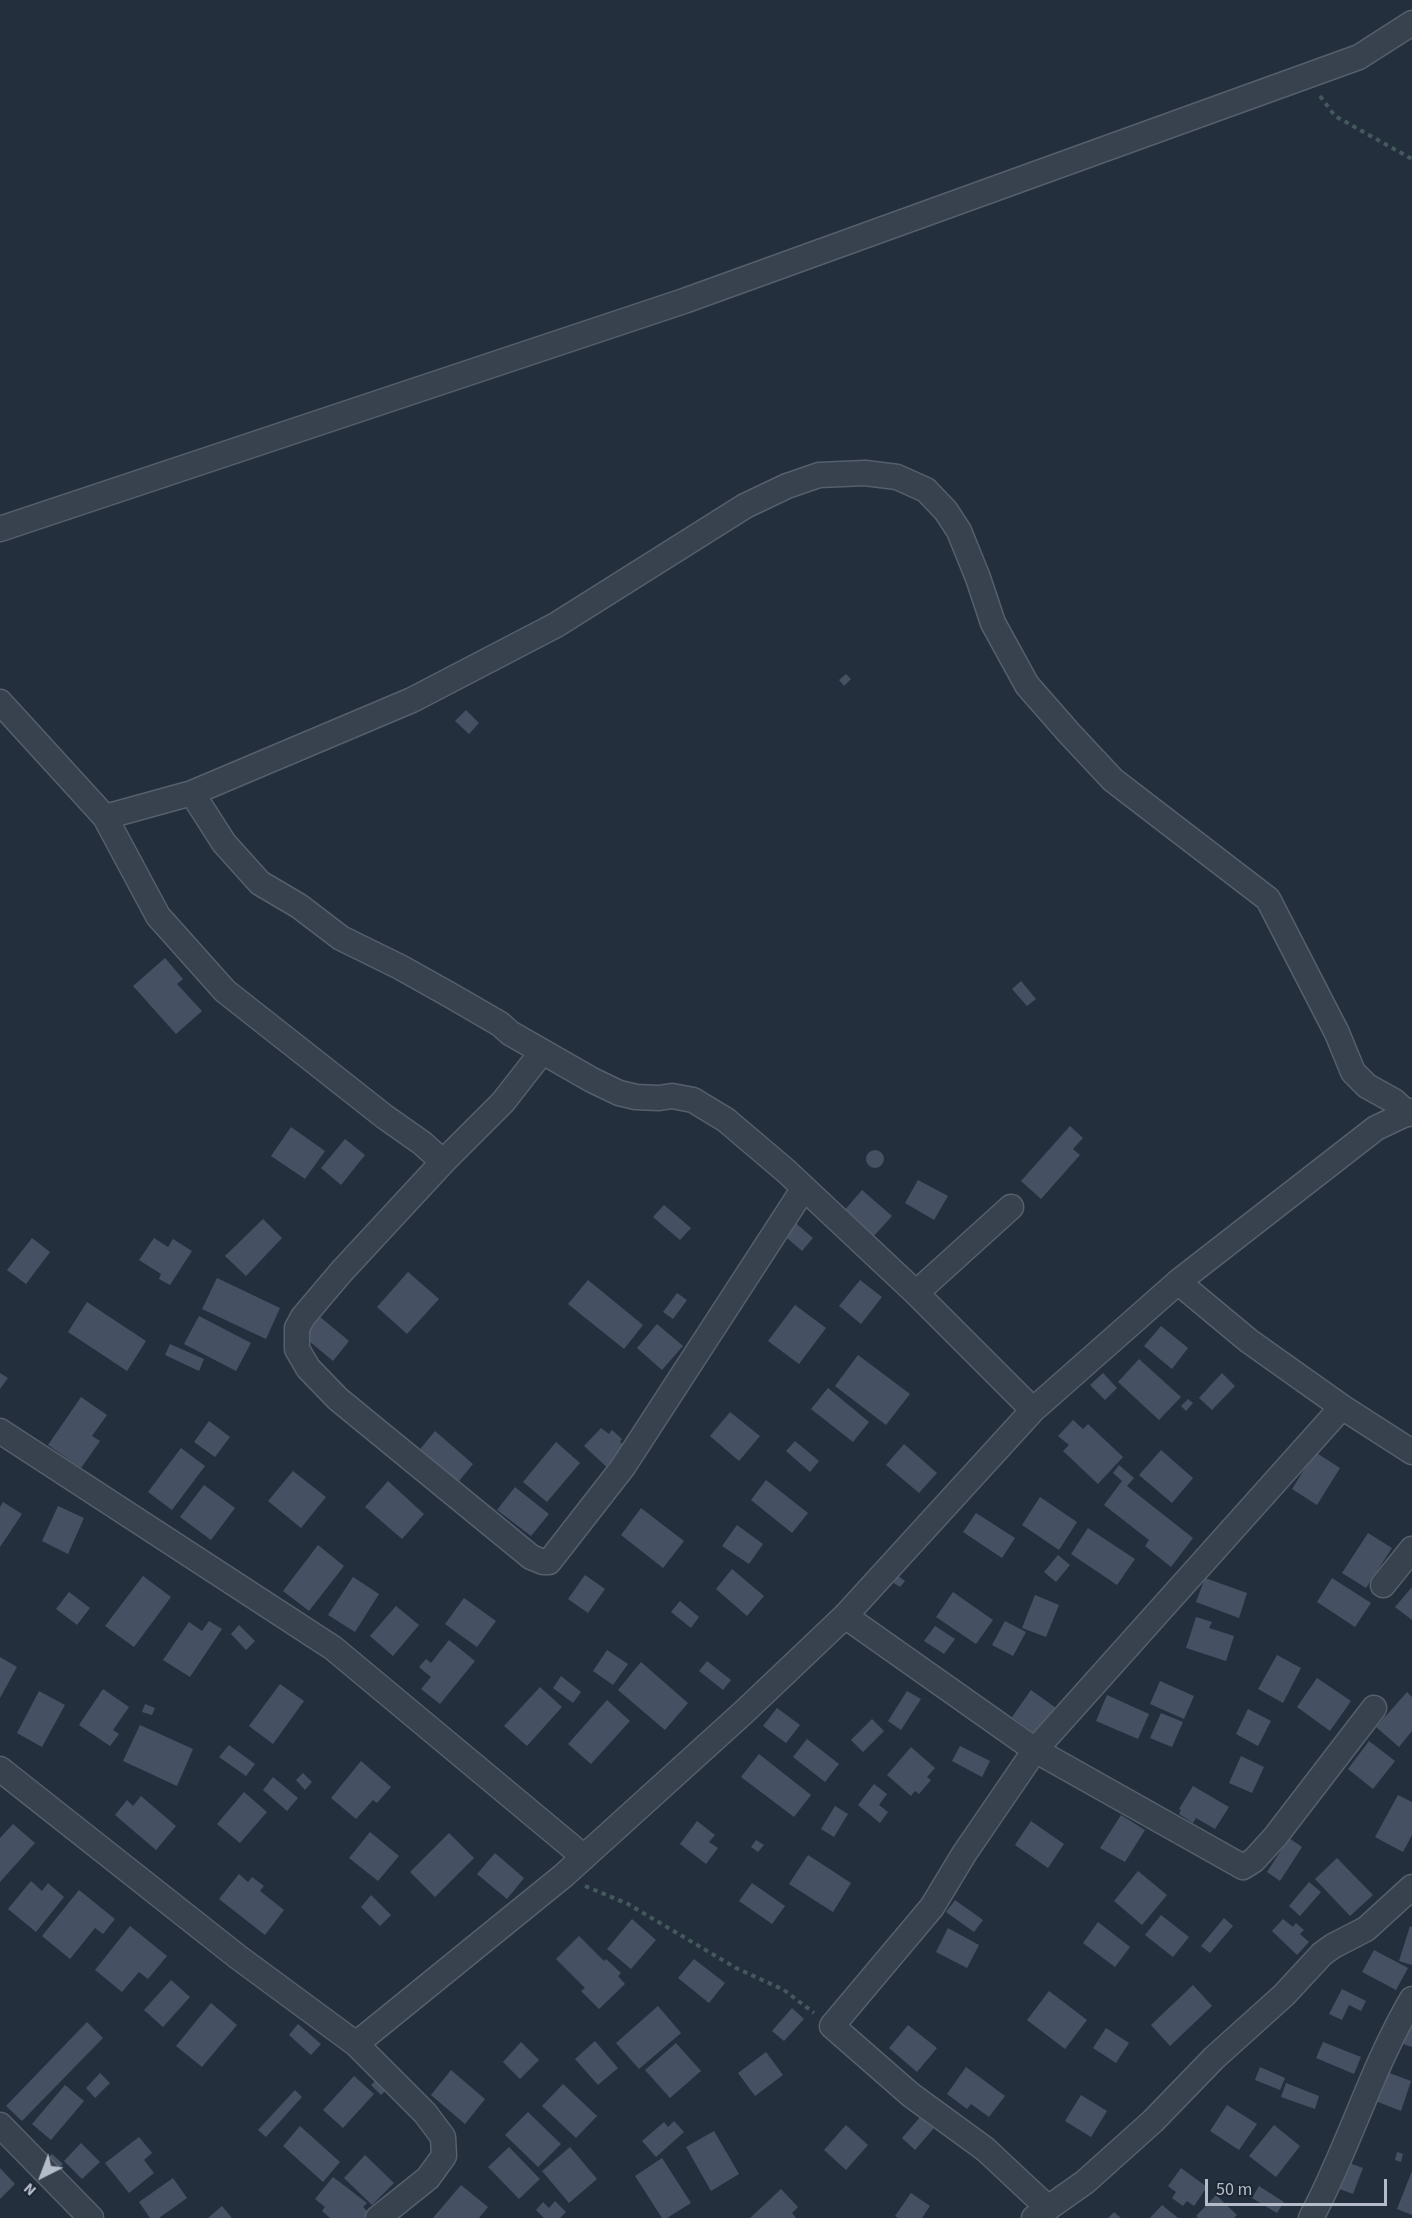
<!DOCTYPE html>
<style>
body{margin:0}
#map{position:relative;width:1412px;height:2218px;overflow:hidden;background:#242f3e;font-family:"Source Sans 3",sans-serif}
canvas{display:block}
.north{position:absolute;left:12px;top:2146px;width:60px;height:60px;-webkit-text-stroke:4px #1d2633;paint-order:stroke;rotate:222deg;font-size:16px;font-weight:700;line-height:24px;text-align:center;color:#b4bcc9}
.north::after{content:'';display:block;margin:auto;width:21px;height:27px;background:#b4bcc9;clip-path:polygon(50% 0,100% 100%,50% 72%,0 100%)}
.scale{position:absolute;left:1205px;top:2179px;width:182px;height:27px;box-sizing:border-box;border:3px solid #b4bcc9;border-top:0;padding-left:8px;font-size:18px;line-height:21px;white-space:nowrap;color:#b4bcc9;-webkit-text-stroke:4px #1d2633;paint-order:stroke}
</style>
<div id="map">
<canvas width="1412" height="2218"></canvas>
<div class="north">N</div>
<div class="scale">50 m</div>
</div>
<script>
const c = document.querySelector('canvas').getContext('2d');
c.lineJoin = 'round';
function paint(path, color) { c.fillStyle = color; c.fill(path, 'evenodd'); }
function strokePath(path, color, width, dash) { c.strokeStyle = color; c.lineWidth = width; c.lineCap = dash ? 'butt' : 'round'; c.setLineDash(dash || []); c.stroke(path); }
const building = new Path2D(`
 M846,674L851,679L844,686L839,680Z
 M466,710L479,723L469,734L455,721Z
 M165,958L183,979L177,984L202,1011L176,1034L133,986Z
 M1021,981L1036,999L1027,1006L1012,989Z
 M1070,1126L1083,1138L1073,1149L1080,1155L1041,1199L1021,1181Z
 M291,1127L325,1151L305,1179L271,1156Z
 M345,1139L365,1155L341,1185L321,1168Z
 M866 1159a9 9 0 1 1 18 0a9 9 0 1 1-18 0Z
 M918,1180L948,1196L934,1220L905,1203Z
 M862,1190L892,1216L873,1237L843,1212Z
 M664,1205L691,1228L680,1240L653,1217Z
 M790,1218L813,1238L802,1251L779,1231Z
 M263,1219L282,1238L246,1276L225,1256Z
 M32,1238L50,1252L26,1284L7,1270Z
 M154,1238L168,1247L173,1239L192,1251L170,1285L159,1279L161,1274L139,1260Z
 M408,1272L439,1299L407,1334L377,1307Z
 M217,1278L280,1308L266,1339L202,1309Z
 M588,1280L643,1325L624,1349L568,1304Z
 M860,1280L882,1297L861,1324L839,1306Z
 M677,1293L687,1300L673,1319L663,1312Z
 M87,1302L146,1341L127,1371L68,1332Z
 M795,1305L826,1328L799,1364L768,1341Z
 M199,1316L251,1343L236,1371L184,1344Z
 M319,1316L349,1341L333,1361L303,1336Z
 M657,1324L683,1346L662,1370L637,1348Z
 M1161,1326L1188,1348L1172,1369L1144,1346Z
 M170,1344L204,1359L199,1371L165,1355Z
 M858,1355L910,1394L886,1425L835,1386Z
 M1139,1359L1181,1397L1159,1420L1118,1382Z
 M0,1373L8,1378L0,1389Z
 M1103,1373L1117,1388L1105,1400L1090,1385Z
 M1222,1373L1235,1386L1212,1410L1199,1398Z
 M828,1388L869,1422L853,1442L811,1409Z
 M81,1397L107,1415L92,1436L100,1441L81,1468L48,1445Z
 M1188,1399L1193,1403L1186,1411L1181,1406Z
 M730,1412L760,1436L739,1461L710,1436Z
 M1073,1420L1083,1429L1088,1424L1123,1457L1098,1484L1063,1451L1069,1445L1058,1436Z
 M209,1421L230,1437L215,1457L194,1442Z
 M601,1428L609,1434L612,1430L622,1439L620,1442L630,1451L611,1471L584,1446Z
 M435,1431L473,1464L455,1486L417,1453Z
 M795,1441L819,1461L810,1472L786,1451Z
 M556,1442L580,1463L547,1502L523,1482Z
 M904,1444L937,1473L919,1493L886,1465Z
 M181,1448L205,1466L172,1510L148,1492Z
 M1161,1450L1193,1478L1172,1503L1139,1475Z
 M1315,1452L1340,1468L1317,1505L1292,1489Z
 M1119,1465L1134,1478L1127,1486L1193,1538L1171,1567L1145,1546L1149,1540L1104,1505L1122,1481L1113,1473Z
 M293,1471L326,1497L301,1528L268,1501Z
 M766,1480L808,1513L792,1533L751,1500Z
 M388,1481L424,1514L402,1539L365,1507Z
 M204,1485L235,1508L211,1540L180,1517Z
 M515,1487L549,1514L531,1536L497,1510Z
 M1040,1497L1077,1522L1059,1550L1022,1525Z
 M3,1502L22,1514L0,1547V1507Z
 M58,1506L84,1518L68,1554L42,1541Z
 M641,1508L684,1541L663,1568L621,1535Z
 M976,1513L1015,1538L1002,1558L963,1532Z
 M737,1525L763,1544L749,1564L722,1546Z
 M1088,1528L1135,1559L1117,1585L1071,1554Z
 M1368,1533L1392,1548L1366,1588L1342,1573Z
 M318,1545L344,1566L309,1611L283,1591Z
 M1058,1555L1070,1565L1056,1582L1044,1572Z
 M732,1569L764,1596L747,1616L716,1589Z
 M585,1575L605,1589L588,1613L568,1599Z
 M897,1575L905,1581L900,1587L892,1582Z
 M143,1576L171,1597L134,1647L105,1626Z
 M353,1577L379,1594L355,1632L328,1615Z
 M1205,1578L1247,1593L1239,1618L1196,1602Z
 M1332,1578L1371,1603L1355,1627L1317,1602Z
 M1412,1587V1620L1395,1607Z
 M69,1592L90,1608L77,1625L56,1609Z
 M953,1592L993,1620L976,1644L936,1617Z
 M1035,1595L1059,1605L1046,1637L1022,1628Z
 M464,1598L496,1621L477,1647L445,1624Z
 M680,1601L699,1617L691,1628L671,1612Z
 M396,1606L419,1625L393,1656L370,1636Z
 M1196,1617L1212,1622L1209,1628L1234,1636L1226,1661L1186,1648Z
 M209,1621L222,1629L190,1677L163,1660L189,1622L202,1631Z
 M1005,1621L1026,1632L1013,1656L992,1645Z
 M239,1625L255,1641L246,1650L231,1634Z
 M935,1626L955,1639L944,1654L924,1641Z
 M449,1640L475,1661L440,1704L421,1689L431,1677L419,1667L426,1659L431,1663Z
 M607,1650L628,1664L613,1685L593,1671Z
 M1277,1655L1301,1668L1283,1703L1258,1689Z
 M0,1657L17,1667L0,1698Z
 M707,1661L731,1680L723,1690L699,1671Z
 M641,1662L688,1703L665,1730L618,1690Z
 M561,1676L581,1692L573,1703L553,1688Z
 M1317,1678L1351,1701L1330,1731L1297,1707Z
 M1160,1681L1194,1696L1184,1719L1150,1704Z
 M280,1684L304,1701L273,1744L249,1726Z
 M540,1687L562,1707L527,1746L504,1726Z
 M103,1689L129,1707L113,1730L119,1734L110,1746L79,1725Z
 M1031,1690L1056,1708L1037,1735L1012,1717Z
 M39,1691L65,1705L42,1747L17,1733Z
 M907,1691L921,1699L901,1730L888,1721Z
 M1407,1692L1412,1697V1731L1399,1747L1376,1727Z
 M1107,1695L1149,1714L1138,1739L1096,1721Z
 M607,1700L630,1721L591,1764L568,1744Z
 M145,1704L155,1708L152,1715L142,1712Z
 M777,1708L800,1725L786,1743L763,1726Z
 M1248,1709L1271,1721L1258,1746L1236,1734Z
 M1161,1713L1183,1722L1172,1747L1150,1738Z
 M872,1719L884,1731L863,1752L851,1740Z
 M140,1725L193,1749L177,1786L123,1761Z
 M807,1739L839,1764L825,1782L793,1757Z
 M1369,1741L1395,1761L1373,1789L1348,1769Z
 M229,1745L255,1764L246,1776L219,1757Z
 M960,1746L990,1761L982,1777L952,1761Z
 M911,1747L935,1768L927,1777L931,1780L919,1794L915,1791L911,1796L887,1775Z
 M759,1754L811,1795L794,1817L741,1777Z
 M1241,1756L1264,1767L1252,1793L1229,1783Z
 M361,1761L391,1787L377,1803L373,1800L356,1819L331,1798Z
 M303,1773L312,1782L305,1790L296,1780Z
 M273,1777L298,1798L287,1811L263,1790Z
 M874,1784L887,1794L879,1805L888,1812L880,1823L858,1805Z
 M1193,1786L1229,1807L1215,1829L1196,1818L1193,1823L1179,1814L1181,1810L1179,1809Z
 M244,1792L267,1812L240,1843L217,1824Z
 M1398,1795L1412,1802V1835L1403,1852L1375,1837Z
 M141,1796L176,1826L156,1850L115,1815L127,1800L133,1806Z
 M835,1806L848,1814L834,1837L821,1829Z
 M1121,1815L1145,1830L1125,1862L1100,1848Z
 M697,1821L715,1835L709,1842L718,1848L706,1864L680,1844Z
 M1031,1821L1064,1844L1048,1868L1015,1845Z
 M13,1824L35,1843L0,1882V1838Z
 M370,1832L399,1856L378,1881L349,1858Z
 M449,1833L474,1858L435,1897L410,1872Z
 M1289,1838L1302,1847L1280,1881L1267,1872Z
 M756,1840L764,1845L758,1852L751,1847Z
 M495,1853L524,1878L507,1899L477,1874Z
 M808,1855L851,1883L833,1912L789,1884Z
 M1337,1858L1373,1895L1350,1916L1315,1879Z
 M1138,1871L1167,1895L1142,1925L1114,1901Z
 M239,1874L248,1882L252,1877L264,1886L260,1891L284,1910L265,1935L219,1899Z
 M31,1881L42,1891L48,1883L64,1897L36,1932L8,1909Z
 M1309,1882L1321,1892L1300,1916L1289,1906Z
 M752,1883L785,1906L772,1924L739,1901Z
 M79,1890L115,1919L103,1934L95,1928L70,1959L42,1936Z
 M371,1895L391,1915L380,1926L361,1907Z
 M955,1900L983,1920L974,1932L946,1912Z
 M1161,1915L1189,1937L1173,1957L1145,1935Z
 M1224,1918L1233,1926L1210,1953L1201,1946Z
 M632,1919L656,1940L631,1969L607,1949Z
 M1283,1919L1293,1927L1296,1923L1304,1930L1300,1934L1309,1942L1297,1955L1272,1931Z
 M1098,1922L1130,1947L1115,1967L1083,1943Z
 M130,1926L167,1956L148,1979L139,1972L122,1992L95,1970Z
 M1410,1926L1412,1927V1965L1399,1961Z
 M948,1928L979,1945L967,1968L936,1952Z
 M579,1936L604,1961L606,1959L621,1973L618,1976L625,1984L599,2009L581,1991L585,1988L556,1959Z
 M1374,1950L1408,1968L1396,1990L1362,1972Z
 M694,1959L725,1983L709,2003L678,1978Z
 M171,1980L190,1997L163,2027L144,2010Z
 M1193,1985L1212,2006L1170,2046L1151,2025Z
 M1342,1989L1366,2001L1361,2011L1349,2005L1342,2020L1329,2014Z
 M1049,1991L1087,2020L1065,2049L1027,2020Z
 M211,2003L237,2025L202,2067L176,2046Z
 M658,2006L681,2033L639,2069L616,2043Z
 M792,2008L804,2019L784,2041L772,2031Z
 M1412,2020V2047L1394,2041Z
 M87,2022L103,2038L22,2121L6,2106Z
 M298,2024L321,2044L311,2055L289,2035Z
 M908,2025L937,2048L917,2072L889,2048Z
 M1106,2028L1129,2043L1116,2063L1093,2048Z
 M595,2041L618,2068L598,2085L575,2059Z
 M521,2042L539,2060L520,2079L503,2062Z
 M1323,2042L1361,2057L1354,2074L1316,2058Z
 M676,2043L701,2071L670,2098L645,2070Z
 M766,2052L783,2075L755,2096L738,2073Z
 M966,2067L1005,2096L989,2117L971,2104L967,2109L947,2094Z
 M1260,2067L1285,2078L1280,2090L1255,2080Z
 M451,2070L485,2099L465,2124L431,2095Z
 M1384,2071L1411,2081L1401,2111L1373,2100Z
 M100,2073L110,2083L95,2098L86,2088Z
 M354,2076L374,2094L343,2128L323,2110Z
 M377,2079L387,2089L381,2095L371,2085Z
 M1286,2083L1319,2096L1315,2109L1281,2097Z
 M563,2084L597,2116L576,2138L542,2106Z
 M65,2085L84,2101L51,2140L32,2124Z
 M295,2090L302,2097L266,2137L258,2130Z
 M1081,2095L1107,2111L1091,2137L1065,2121Z
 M1227,2105L1257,2124L1239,2150L1210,2131Z
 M528,2112L561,2144L538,2167L505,2135Z
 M921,2116L934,2128L915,2150L902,2138Z
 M674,2121L684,2132L656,2157L642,2141L664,2122L668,2127Z
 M846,2125L868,2145L846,2170L824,2150Z
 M1274,2125L1300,2146L1276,2177L1249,2156Z
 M300,2126L340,2162L323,2182L283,2146Z
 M714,2131L739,2174L711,2191L686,2147Z
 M139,2137L152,2153L144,2160L154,2173L129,2193L105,2163Z
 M81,2143L100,2162L82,2179L64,2161Z
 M509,2147L540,2179L519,2199L488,2167Z
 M570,2147L597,2179L569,2203L542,2171Z
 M1397,2152L1403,2154L1401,2162L1395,2160Z
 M52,2154L63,2164L58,2169L47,2159Z
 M365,2155L394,2183L372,2205L344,2178Z
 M662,2158L691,2203L667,2218H662L635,2176Z
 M1344,2161L1363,2168L1353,2194L1334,2187Z
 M0,2168L15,2184L0,2199Z
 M1181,2168L1207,2187L1194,2206L1187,2201L1183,2206L1172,2198L1176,2192L1168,2186Z
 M1412,2171V2215L1397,2209Z
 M333,2177L367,2203L363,2207L369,2213L364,2218H330L322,2211L325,2207L315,2199Z
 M173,2178L187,2198L159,2218H150L139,2202Z
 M461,2185L488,2207L479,2218H433Z
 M1259,2186L1284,2202L1277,2213L1252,2198Z
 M781,2189L798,2207L792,2213L796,2218H750Z
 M911,2193L930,2206L922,2218H898L895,2216Z
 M1216,2195L1237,2215L1234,2218H1198L1196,2216Z
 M555,2201L566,2212L560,2218H544L536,2210L543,2202L549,2208Z
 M1162,2205L1178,2218H1150Z
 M222,2206L232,2218H208Z
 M1114,2212L1121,2218H1108Z`);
const path = new Path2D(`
 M1320,96L1335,116L1412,159
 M585,1886L628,1904L736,1968L784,1990L814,2013`);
const minor = new Path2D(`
 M0,529L684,301L1359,57L1412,23
 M0,702L105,817L192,793L412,700L556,625L745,506L787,486L819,475L865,473L897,477L926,490L946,511L959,531L978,578L993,623L1027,685L1069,733L1113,780L1268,899L1337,1033L1353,1072L1367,1086L1394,1101L1408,1114
 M192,793L224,843L260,883L299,906L341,938L400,967L450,995L500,1024L510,1033L592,1080L619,1093L636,1097L659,1098L672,1096L693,1100L726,1120L786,1171L916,1293L1033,1410
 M105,817L158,916L225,991L385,1117L422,1143L443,1162L503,1102L542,1052
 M443,1162L342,1271L303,1317L297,1328V1349L308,1368L338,1399L531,1557L543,1562H549L623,1467L804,1188
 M1178,1282L1249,1341L1342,1407L1412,1452
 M916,1293L1011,1207
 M0,1431L333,1648L584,1857
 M1383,1585L1412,1549
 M845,1616L1035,1750L1342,1407
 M0,1769L238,1957L356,2044L425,2113L443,2137L444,2156L428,2178L378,2218
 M356,2044L563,1876L744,1712L845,1616L1033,1410L1178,1282L1376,1128L1412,1111
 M0,2125L91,2218
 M1047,2207L985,2149L911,2095L832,2026L932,1907L964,1854L1035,1750L1243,1867L1254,1860L1275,1837L1374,1708
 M1034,2218L1085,2182L1153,2121L1214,2058L1284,1995L1322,1954L1333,1946L1366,1929L1412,1887
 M1311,2218C1349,2147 1371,2069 1412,1999`);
paint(building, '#455162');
strokePath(minor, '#565f6c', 27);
strokePath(path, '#44595c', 4, [4.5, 4.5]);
strokePath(minor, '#38414e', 24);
</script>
